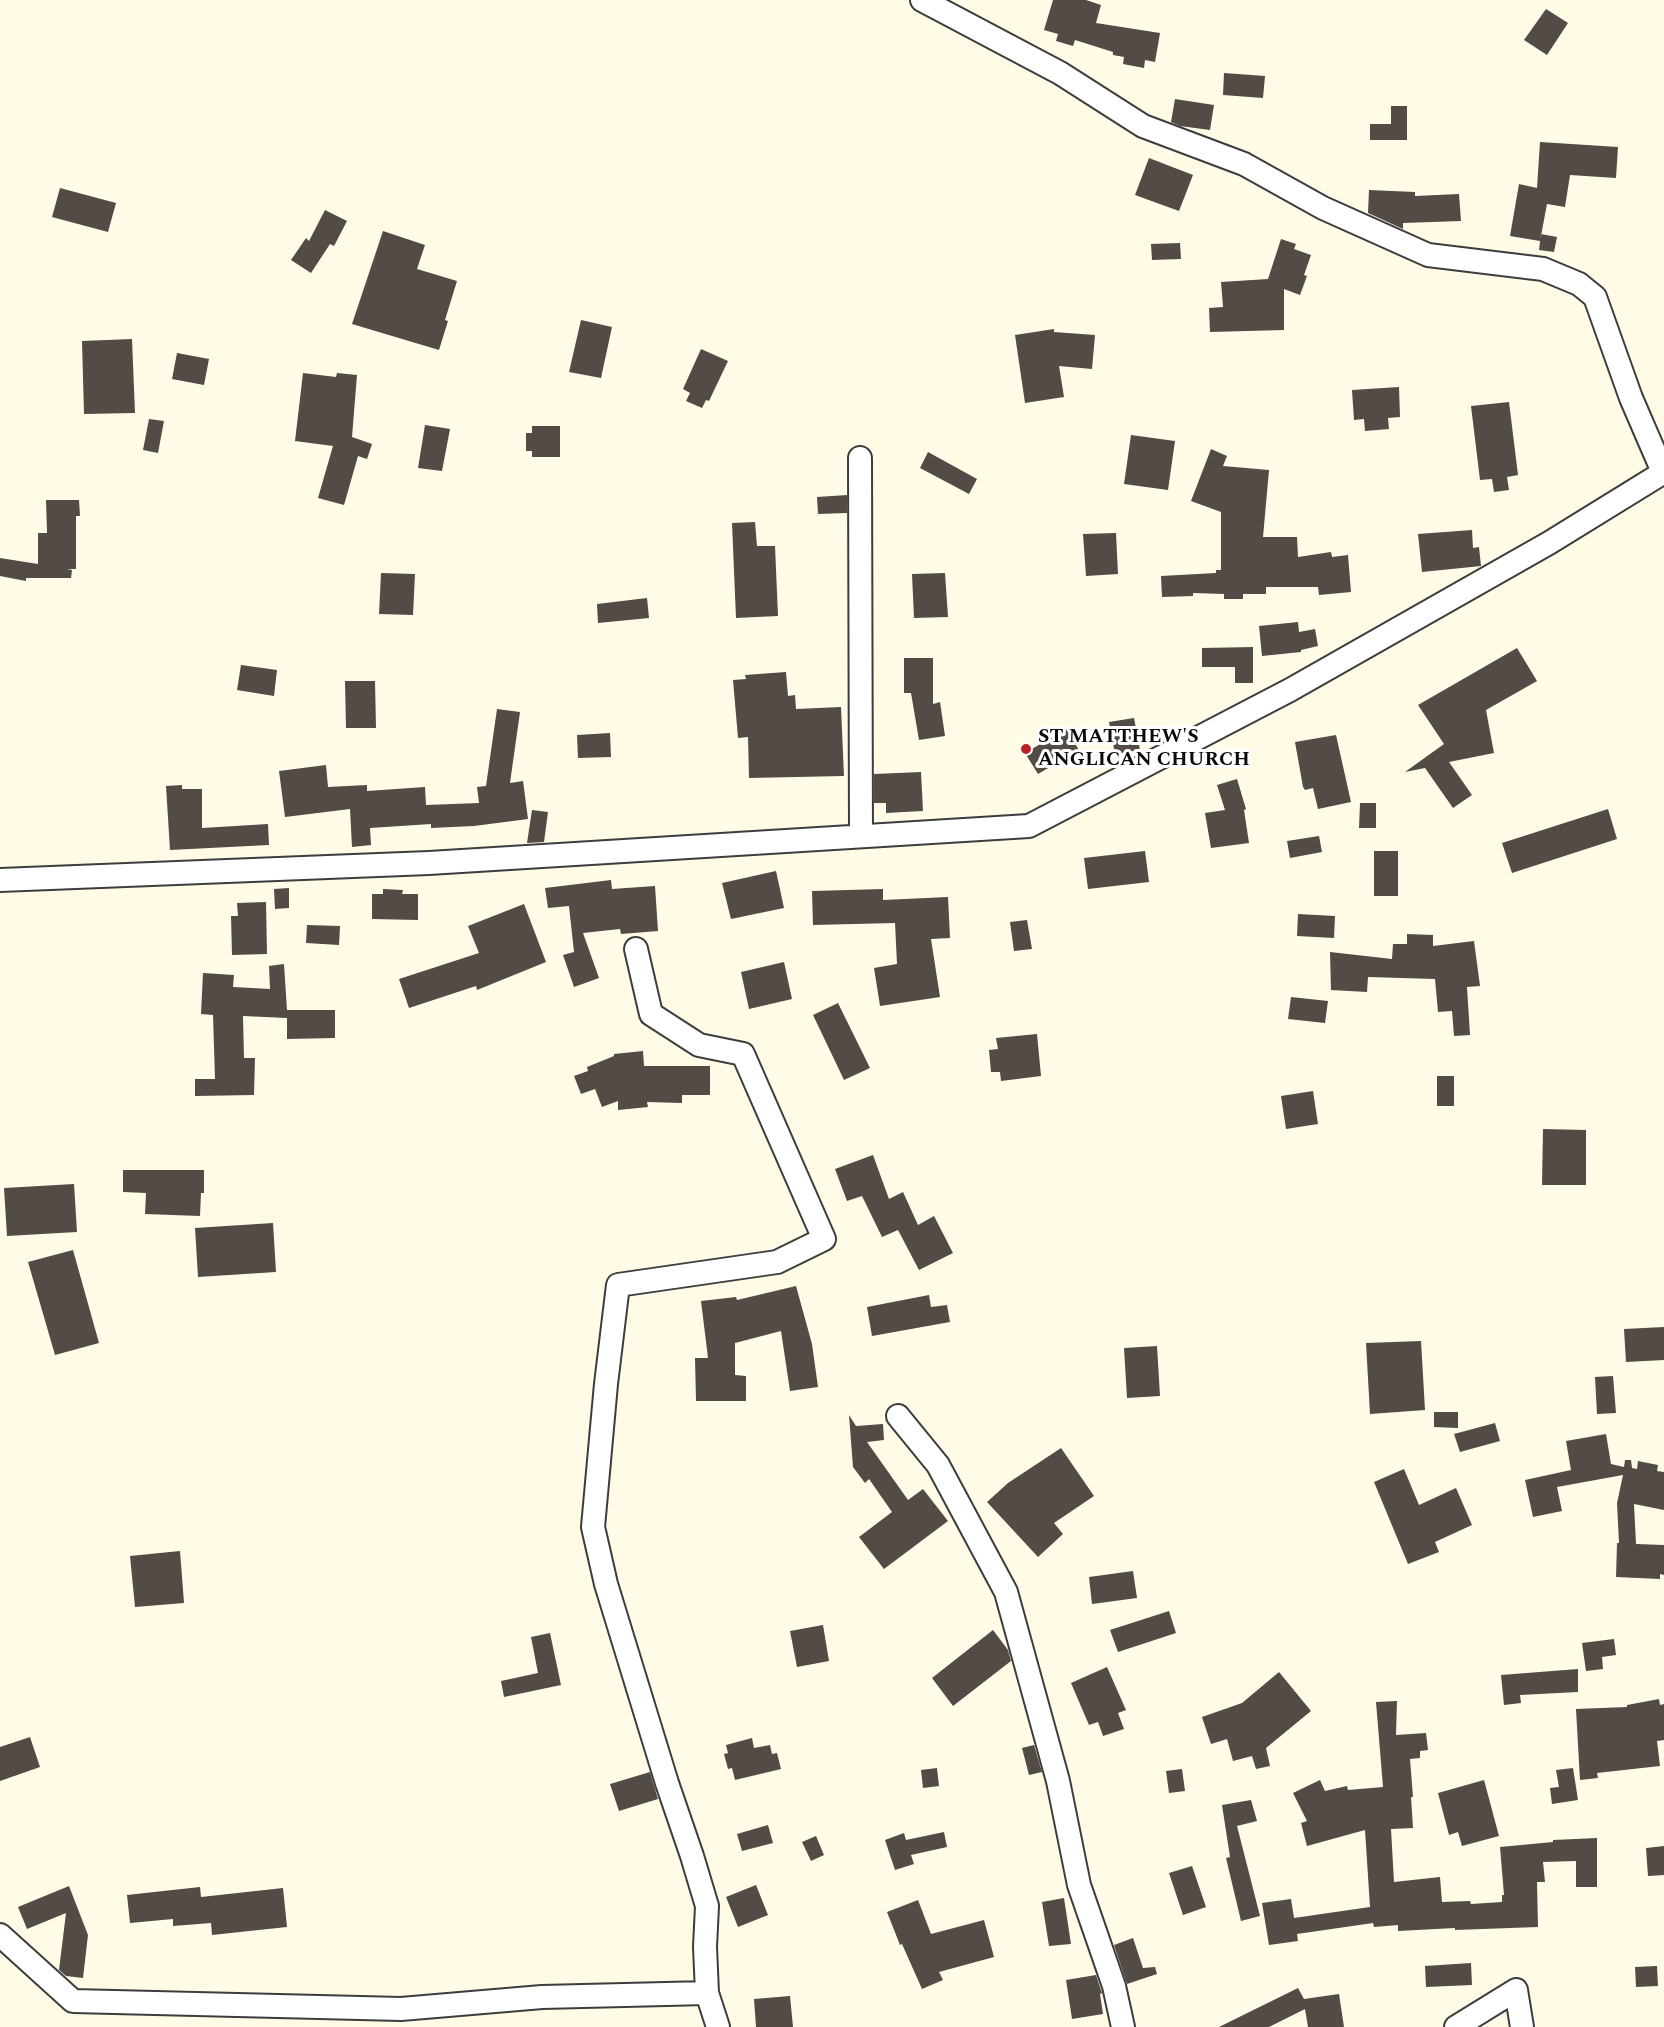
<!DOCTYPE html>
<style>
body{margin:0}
canvas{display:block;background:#fffbe6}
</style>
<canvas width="1664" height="2027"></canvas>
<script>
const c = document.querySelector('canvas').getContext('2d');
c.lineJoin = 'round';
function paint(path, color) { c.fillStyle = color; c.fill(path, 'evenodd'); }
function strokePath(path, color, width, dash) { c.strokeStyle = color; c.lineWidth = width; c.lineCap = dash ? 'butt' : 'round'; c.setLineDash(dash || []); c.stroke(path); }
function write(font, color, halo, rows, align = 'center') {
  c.font = font + ' Spectral,serif'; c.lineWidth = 6; c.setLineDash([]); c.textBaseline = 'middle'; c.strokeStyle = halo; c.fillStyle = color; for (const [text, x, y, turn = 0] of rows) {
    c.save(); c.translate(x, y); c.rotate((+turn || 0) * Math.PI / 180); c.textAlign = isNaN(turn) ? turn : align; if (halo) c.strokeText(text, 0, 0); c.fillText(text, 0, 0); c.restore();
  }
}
const building = new Path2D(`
 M1053,0H1086L1101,5L1096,23L1160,33L1155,62L1145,60L1144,68L1123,64L1124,57L1113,55V52L1075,40L1073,46L1056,41L1058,34L1044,30Z
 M1546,9L1568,23L1547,55L1524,40Z
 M1224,73L1265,76L1263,98L1223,95Z
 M1175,99L1214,105L1210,130L1180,126L1171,122Z
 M1391,106H1407V140H1370V124H1391Z
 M1540,142L1618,147L1616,178L1570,175L1565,207L1547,204L1540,241L1510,236L1519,184L1537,188Z
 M1149,158L1193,175L1179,211L1135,195Z
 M60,188L116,203L108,232L52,217Z
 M1369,190L1415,192V196L1459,194L1461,221L1403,223V229L1368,213Z
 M325,210L347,221L334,246L330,244L311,273L291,260L306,238L309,241Z
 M383,231L425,245L417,269L457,281L445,320L448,321L439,350L352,324Z
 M1541,234L1557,237L1554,252L1539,250Z
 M1281,239L1296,244L1294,249L1311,255L1304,275L1307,276L1300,295L1284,289V330L1210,332L1209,308L1223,307L1221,282L1268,279Z
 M1180,243L1181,259L1152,260L1151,244Z
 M581,320L612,327L601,378L569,372Z
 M1054,329V332L1095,335L1092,369L1059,366L1064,397L1025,403L1015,335Z
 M132,339L135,413L84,414L82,341Z
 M701,349L728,361L709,401L706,400L702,408L686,401L690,393L683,389Z
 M177,353L209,359L204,385L172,379Z
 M303,373L336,377L337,373L357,375L352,437L372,444L367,459L358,456L344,505L318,498L333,446L295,441Z
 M1399,387L1400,417L1388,418L1389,429L1365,431L1364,419L1354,420L1352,390Z
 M1509,402L1518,475L1507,477L1509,490L1494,492L1492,479L1480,480L1471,406Z
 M149,419L164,421L158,453L143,450Z
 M425,425L450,429L442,471L418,468Z
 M532,426H560V457H532V451H526V433H532Z
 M1131,435L1175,441L1168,490L1124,484Z
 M1211,449L1227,456L1223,466L1269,470L1263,537H1297L1298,557L1331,552L1332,557L1348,555L1351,592L1319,595L1318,587H1266V594H1243V599H1224V594L1193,593V596L1162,597L1161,576L1216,573V570H1221V512L1191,501Z
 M928,452L977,479L969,494L920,468Z
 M847,495V513L818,514L817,497Z
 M46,500H79L80,516H76V569H67L72,570L71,578H26V581L0,576V558L38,564V533H47Z
 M755,522L757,546H775L778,616L736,618L732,523Z
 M1472,530L1473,548L1479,547L1481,566L1422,572L1418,534Z
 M1116,533L1118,574L1086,576L1083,534Z
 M381,573L415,574L413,615L379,614Z
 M945,573L948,617L914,618L912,574Z
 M647,598L649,618L598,623L597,604Z
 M1298,622L1299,632L1315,629L1318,646L1301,650V652L1262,656L1259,626Z
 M1253,647V683H1235V667H1202V648Z
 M1517,648L1537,681L1486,710L1494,753L1449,762L1472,795L1453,808L1425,768L1405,772L1444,744L1418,705Z
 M904,658H933V704L940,702L945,736L919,740L911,693H904Z
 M241,665L277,670L274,696L237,690Z
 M786,672L788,696L795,695L796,709L841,707L844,776L749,778L748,737L738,738L733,680L746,679L745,675Z
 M345,681H375L376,728H346Z
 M497,709L520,712L510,783L523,781L528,819L474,826L431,828V824L370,828L371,845L352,847L350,809L285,817L279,771L326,765L328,787L367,785V791L425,787L426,805L479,803L477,787L486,786Z
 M1134,718L1140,750L1115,754L1109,722Z
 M1066,729L1079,750L1038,774L1025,753Z
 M610,733L611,757L578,758L577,735Z
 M1336,735L1351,802L1318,809L1313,788L1305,790L1303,787L1295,742Z
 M921,772L923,811L886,813V803H874V774Z
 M1237,779L1246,809L1244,810L1249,843L1211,848L1205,813L1225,810L1217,785Z
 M182,785V789H202V828L268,824L269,845L170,850L166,786Z
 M1360,803H1376V828H1359Z
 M1608,809L1617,839L1512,873L1502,843Z
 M532,810L548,812L544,842L527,843Z
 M1319,836L1322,852L1290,858L1287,841Z
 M1145,851L1149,882L1088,889L1084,858Z
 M1374,851H1398V896H1374Z
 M776,871L784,908L731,919L722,883Z
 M611,880L612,889L655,886L658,931L621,934L620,929L583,933L599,978L574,987L563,955L574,952L569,906L548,908L545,888Z
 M289,888V908L275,909L274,889Z
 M383,889L403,890L402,894H418V920L372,919V894H383Z
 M883,889V900L948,897L950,938L931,939L940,997L880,1006L874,968L897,964L895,923L813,925L812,891Z
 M266,902L267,954L232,955L231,916H238L237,903Z
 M524,904L546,962L477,990L476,986L409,1008L399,979L479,953L468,926Z
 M1298,914L1335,916L1334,938L1297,936Z
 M1027,920L1032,949L1014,951L1010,922Z
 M307,925L340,926L339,945L306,943Z
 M1407,934L1433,935V946L1474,941L1480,986L1467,987L1470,1035L1454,1036L1452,1011L1438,1012L1435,979L1368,977L1367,992L1331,990L1330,952L1392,959L1393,944H1407Z
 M784,962L792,999L749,1009L741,972Z
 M284,964L287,1010H335V1038L287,1039V1018L243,1016L244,1058H255L254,1095L195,1096V1079H215L213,1015L201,1014L203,973L234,975L233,987L270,989L269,966Z
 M1291,997L1328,1001L1325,1023L1288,1019Z
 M838,1003L870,1068L844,1080L813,1015Z
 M1037,1034L1041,1076L1001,1081L1000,1072H991L989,1050L998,1049L996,1038Z
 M643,1051L644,1066H710V1095H682V1103L647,1102L648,1107L618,1110V1101L602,1107L595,1089L581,1094L574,1076L588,1071L587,1067L614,1056V1054Z
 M1437,1076H1454V1106H1437Z
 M1313,1091L1318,1124L1286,1129L1281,1096Z
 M1543,1129L1586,1130V1185H1542Z
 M873,1155L889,1199L903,1192L918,1225L934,1216L953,1253L919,1270L898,1230L882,1237L862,1196L847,1201L835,1169Z
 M123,1170H204V1193H201L200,1216L145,1214L146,1193L123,1192Z
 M74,1184L77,1232L7,1236L4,1188Z
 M273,1223L276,1272L198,1277L195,1228Z
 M73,1250L99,1343L55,1355L28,1262Z
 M796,1286L812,1344L818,1387L790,1391L781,1331L735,1343V1375L746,1376V1401H696L695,1358H708L701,1301L736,1297L737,1300Z
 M929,1295L931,1307L947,1305L950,1322L872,1336L867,1307Z
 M1664,1327V1360L1626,1362L1624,1329Z
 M1421,1341L1425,1410L1370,1414L1366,1343Z
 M1157,1346L1160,1396L1127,1398L1124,1348Z
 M1613,1376L1616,1413L1597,1414L1595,1377Z
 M1434,1412H1458V1428L1434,1427Z
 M849,1415L856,1426L883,1424L884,1440L867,1442L908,1500L923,1489L948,1521L884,1569L859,1537L892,1512L869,1479L865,1483L853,1467Z
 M1495,1423L1500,1441L1460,1452L1454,1434Z
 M1606,1434L1611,1464L1624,1467L1625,1460H1631L1632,1468L1637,1469L1638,1461L1658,1465L1657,1471L1664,1472V1510L1634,1504L1636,1544L1664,1545V1575L1660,1574V1579L1616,1577L1617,1543H1619L1617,1503L1623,1475L1557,1487L1562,1511L1533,1517L1525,1480L1571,1470L1566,1441Z
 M1061,1448L1094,1496L1054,1523L1063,1534L1038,1557L987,1502L1008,1483Z
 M1404,1469L1419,1505L1456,1488L1472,1525L1435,1542L1439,1552L1408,1564L1374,1482Z
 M180,1551L184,1603L135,1607L130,1556Z
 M1133,1571L1137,1598L1092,1604L1089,1577Z
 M1169,1611L1176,1633L1118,1652L1110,1630Z
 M823,1625L829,1661L797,1667L790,1631Z
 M993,1630L1008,1650L1011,1661L953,1706L932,1678Z
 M550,1633L561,1685L504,1697L501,1681L538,1673L531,1637Z
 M1614,1639L1616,1655L1602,1657L1603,1669L1586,1671L1582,1643Z
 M1107,1667L1126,1710L1118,1713L1124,1729L1103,1736L1098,1722L1089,1725L1071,1683Z
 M1578,1669V1692L1520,1695L1521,1703L1504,1705L1501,1675Z
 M1279,1672L1311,1711L1266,1748L1270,1766L1256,1769L1252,1756L1233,1761L1227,1739L1211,1744L1202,1717L1242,1703Z
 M1659,1699L1660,1705L1664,1704V1740L1657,1741L1660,1766L1597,1773L1598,1778L1580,1780L1576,1709L1627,1707V1705Z
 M1397,1701L1396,1735L1426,1733L1428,1750L1420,1751V1758L1410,1759L1413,1797H1411L1413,1828L1391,1829L1394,1882L1440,1877L1442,1902L1470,1901L1471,1904L1502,1902V1895H1504L1500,1847L1553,1842V1840L1597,1838V1887H1576V1861L1543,1862L1545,1882H1537L1538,1927L1455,1930V1928L1398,1931V1925L1374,1927L1373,1923L1297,1934L1298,1941L1269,1945L1262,1903L1291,1899L1294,1918L1370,1907L1365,1830L1307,1846L1301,1823L1307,1821L1293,1793L1320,1780L1325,1791L1347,1786L1348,1790L1383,1787L1376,1702Z
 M30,1737L40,1767L0,1781V1747Z
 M752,1738L754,1748L770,1745L772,1754L777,1753L781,1769L735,1780L732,1768L728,1769L724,1754L728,1753L726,1745Z
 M1034,1745L1042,1772L1029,1775L1022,1748Z
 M937,1768L939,1786L923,1788L921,1770Z
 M1573,1768L1578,1800L1552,1804L1550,1788L1559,1787L1556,1770Z
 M1182,1769L1185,1791L1169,1793L1166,1771Z
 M650,1772L658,1799L619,1811L610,1784Z
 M1484,1780L1499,1836L1462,1846L1458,1832L1449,1835L1438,1793Z
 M1251,1800L1257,1821L1237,1826L1260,1916L1241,1921L1226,1858L1230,1857L1222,1805Z
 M768,1825L773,1843L742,1851L737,1834Z
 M944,1832L947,1847L911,1855L914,1864L895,1870L885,1840L904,1833L906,1840Z
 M816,1836L824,1855L811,1861L802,1842Z
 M1664,1846V1875L1648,1876L1646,1848Z
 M1192,1866L1206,1907L1183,1915L1169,1873Z
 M756,1885L768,1915L738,1927L726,1897Z
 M69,1886L88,1935L83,1978L66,1976L59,1970L66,1913L27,1929L18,1907Z
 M200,1887L201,1897L283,1888L287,1927L212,1935L211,1923L173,1926V1919L130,1923L127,1895Z
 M1064,1898L1071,1944L1049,1946L1042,1902Z
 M918,1900L931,1934L984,1920L994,1957L939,1972L943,1980L922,1989L902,1944L900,1945L887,1912Z
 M1133,1938L1143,1968L1155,1967L1157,1974L1127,1984L1114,1945Z
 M1471,1963L1472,1985L1426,1987L1425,1966Z
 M1657,1966L1658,1986L1636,1987L1635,1967Z
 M1096,1975L1102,1993L1100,1994L1103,2014L1072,2019L1066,1980Z
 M1298,1988L1304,1999L1339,1994L1344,2027H1308L1305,2009L1269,2027H1219Z
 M790,1996L793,2027H756L754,1999Z`);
const minor = new Path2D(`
 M922,0L1060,73L1143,126L1244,164L1323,208L1428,255L1543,269L1579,284L1595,297L1631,398L1663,472
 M860,458L861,836
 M0,880L429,863L1029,826L1290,690L1549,543L1664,472
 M636,949L651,1014L699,1045L743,1054L824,1239L777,1262L618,1285L606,1384L593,1527L606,1584L667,1783L692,1856L707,1906L705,1947L707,1993L718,2027
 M898,1416L938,1465L1006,1592L1058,1781L1079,1885L1114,1986L1123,2027
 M0,1935L73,2001L401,2009L542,1997L707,1993
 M1456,2027L1516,1990L1522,2027`);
const markers = [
 [1026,749,6,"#bc2020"]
];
const poiNames = [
 ["ST MATTHEW'S",1038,738],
 ["ANGLICAN CHURCH",1038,761]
];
paint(building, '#524b46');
strokePath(minor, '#3d3d3d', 26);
strokePath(minor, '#fff', 22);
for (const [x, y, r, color] of markers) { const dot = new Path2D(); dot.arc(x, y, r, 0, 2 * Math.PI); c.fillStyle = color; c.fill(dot); strokePath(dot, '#fff', 2); }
write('bold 20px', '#0a0a0a', '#fff', poiNames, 'left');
</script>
